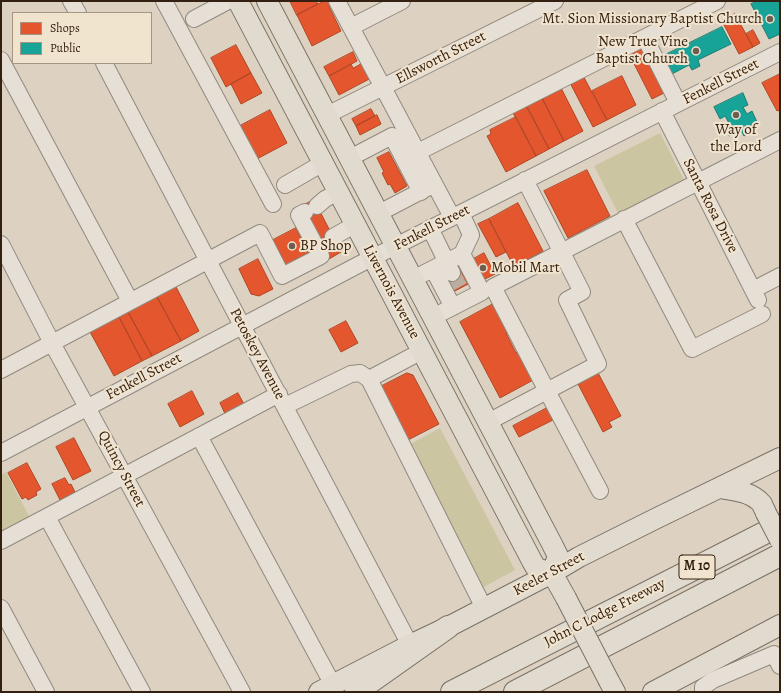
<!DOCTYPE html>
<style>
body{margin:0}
#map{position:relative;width:781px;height:693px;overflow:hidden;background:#ddd2c1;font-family:Alegreya,serif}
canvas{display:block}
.frame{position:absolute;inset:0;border:2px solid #342011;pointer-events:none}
.legend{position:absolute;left:12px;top:12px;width:140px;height:52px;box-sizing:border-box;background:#f1e4cf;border:1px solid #a59683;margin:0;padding:5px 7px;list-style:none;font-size:12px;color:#342011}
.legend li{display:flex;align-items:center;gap:8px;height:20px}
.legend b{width:20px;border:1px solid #a59683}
</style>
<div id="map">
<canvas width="781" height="693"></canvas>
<div class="frame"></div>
<ul class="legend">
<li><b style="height:11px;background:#e4572e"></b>Shops</li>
<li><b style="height:11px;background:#17a398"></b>Public</li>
</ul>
</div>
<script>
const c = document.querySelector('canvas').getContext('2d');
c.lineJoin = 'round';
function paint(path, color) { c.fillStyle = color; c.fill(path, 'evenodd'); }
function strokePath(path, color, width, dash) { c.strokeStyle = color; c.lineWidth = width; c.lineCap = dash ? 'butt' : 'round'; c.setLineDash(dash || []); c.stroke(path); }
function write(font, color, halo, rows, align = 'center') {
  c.font = font + ' Alegreya,serif'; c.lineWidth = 4; c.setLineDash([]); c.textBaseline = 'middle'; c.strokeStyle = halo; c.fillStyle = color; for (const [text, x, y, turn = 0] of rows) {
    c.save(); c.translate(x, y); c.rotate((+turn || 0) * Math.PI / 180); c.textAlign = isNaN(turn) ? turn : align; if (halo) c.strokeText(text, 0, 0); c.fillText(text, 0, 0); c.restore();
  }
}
const green = new Path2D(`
 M660,133L685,182L619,215L594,166Z
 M440,428L515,570L480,589L405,447Z
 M6,472L30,518L1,534V475Z`);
const shops = new Path2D(`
 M290,1H316L318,4L297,15Z
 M324,1H331L332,4L329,6L341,31L312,46L297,15Z
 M735,14L753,47L739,54L722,21Z
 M753,30L760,43L753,47L746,34Z
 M640,43L666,92L652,99L627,50Z
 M236,45L251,73L226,87L211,58Z
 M353,52L357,61L329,76L324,67Z
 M365,62L373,77L339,95L329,76L351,64L353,68Z
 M581,72L607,120L593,127L568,79Z
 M251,73L262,93L241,104L231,84Z
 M780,74V110L777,111L762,83Z
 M622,76L636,105L607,120L592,91Z
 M559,84L583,131L564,141L540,94Z
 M540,94L564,141L549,149L524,102Z
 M526,104L549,149L536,156L512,111Z
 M371,109L375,116L356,126L352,119Z
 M270,110L287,143L255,160L238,127Z
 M377,115L381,124L360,135L356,126Z
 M516,117L536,156L506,172L487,136L491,134L490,130Z
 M389,152L407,186L395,193L390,184L388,185L382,173L384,172L377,158Z
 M587,170L610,216L568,238L544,191Z
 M314,200L341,252L329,259L302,206Z
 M518,203L543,251L514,267L489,219Z
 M489,219L506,252L496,257L478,224Z
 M296,228L309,253L286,265L273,240Z
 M484,253L495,274L481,281L470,261Z
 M258,259L273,289L259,296L251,294L239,269Z
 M464,266L472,282L447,295L439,280Z
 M175,285L199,331L181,341L156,295Z
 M156,295L181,341L152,356L127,310Z
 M495,303L510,330L506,333L516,353L520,351L535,379L500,398L460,322Z
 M127,310L152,356L142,361L118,315Z
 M118,315L142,361L114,376L89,330Z
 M346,321L358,343L341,352L329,330Z
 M597,371L621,416L609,422L612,427L603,432L577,382Z
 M407,373L413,375L439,424L404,442L376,389Z
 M192,391L204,414L180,427L168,404Z
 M238,393L246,408L227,418L220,403Z
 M547,408L553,420L519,437L513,426Z
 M74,438L91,471L73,480L56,447Z
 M27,463L41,489L36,492L37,495L28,500L26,497L22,499L8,473Z
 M65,478L69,485L71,484L75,492L60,500L52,484Z`);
const public = new Path2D(`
 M758,1H780V34L769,39L751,4Z
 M722,27L731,44L698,60L700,66L692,70L689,65L670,75L661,57Z
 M743,93L748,105L743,107L747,114L752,111L757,122L746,128L749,133L744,136L741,130L729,136L724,126L729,123L725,116L720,119L714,107Z`);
const minorTunnel = new Path2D(`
 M452,273L460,288`);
const minor = new Path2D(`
 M71,1L78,13
 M164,1L273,204
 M337,1L452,217
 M194,19L228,1
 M351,27L402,1
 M645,38L678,103
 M1,60L130,301
 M104,63L410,645
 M662,111L758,300
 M327,115L555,1
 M418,152L717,1
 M350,158L392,136L421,192
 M285,185L323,163
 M317,206L325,199L338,192
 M379,213L429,187
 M461,213L471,235L462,254
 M624,219L692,349L762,314
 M430,228L452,273
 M333,237L356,224
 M1,244L52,343L242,692
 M433,269L453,307
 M413,279L462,254L482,292L433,317
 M753,290L780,276
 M1,370L260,233L282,276L321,256L299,215L305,212
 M369,379L422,351
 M285,406L351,374L360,373L369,379L484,608
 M488,422L598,364L567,300L582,292L525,180
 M199,436L333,685
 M1,453L358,265L780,52
 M600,491L547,391L493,287L780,140
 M47,517L142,692
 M1,541L279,394
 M1,608L46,692
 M703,692V687L713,680L774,654L780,666`);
const major = new Path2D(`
 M238,1L532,561L536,568L552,573L566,598
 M267,1L552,544L558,556L552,573
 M720,488C734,490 752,492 762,504C763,507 765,510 766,513
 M609,681L615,692
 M319,692L410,645L448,627L552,573L579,557L655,519L780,458
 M653,692L780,625`);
const highway = new Path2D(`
 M356,692L448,627
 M452,692L780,525
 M515,692L780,555`);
const majorBridge = new Path2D(`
 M766,513L780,540
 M566,598L609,681`);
const markers = [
 [770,19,4,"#6f5e4f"],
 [696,51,4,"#6f5e4f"],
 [736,115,4,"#6f5e4f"],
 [292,246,4,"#6f5e4f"],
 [483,268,4,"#6f5e4f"]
];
const shields = [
 [697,567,36]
];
const shieldNames = [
 ["M 10",697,567]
];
const poiNames = [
 ["Mt. Sion Missionary Baptist Church",762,19],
 ["New True Vine",688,42],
 ["Baptist Church",688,59],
 ["Way of",736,130,"center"],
 ["the Lord",736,147,"center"],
 ["BP Shop",300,246,"left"],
 ["Mobil Mart",491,268,"left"]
];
const streetNames = [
 ["Ellsworth Street",441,58,-27],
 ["Fenkell Street",721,82,-27],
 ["Santa Rosa Drive",710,206,63],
 ["Fenkell Street",432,228,-27],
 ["Livernois Avenue",391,292,62],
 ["Petoskey Avenue",257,354,62],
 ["Fenkell Street",144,377,-28],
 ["Quincy Street",121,469,62],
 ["Keeler Street",549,574,-28],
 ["John C Lodge Freeway",605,613,-27]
];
paint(green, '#ccc5a2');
paint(shops, '#e4572e');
strokePath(shops, '#af4625', 1);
paint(public, '#17a398');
strokePath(public, '#207c70', 1);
strokePath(minorTunnel, '#bbae9e', 16, [16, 8]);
strokePath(minor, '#92897e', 18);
strokePath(major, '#7a7166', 22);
strokePath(highway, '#7a7166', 24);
strokePath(minor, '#e5dfd6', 16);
strokePath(major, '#e0dacf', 20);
strokePath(highway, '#e0dacf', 22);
strokePath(majorBridge, '#7a7166', 22, []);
strokePath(majorBridge, '#e0dacf', 20);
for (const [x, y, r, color] of markers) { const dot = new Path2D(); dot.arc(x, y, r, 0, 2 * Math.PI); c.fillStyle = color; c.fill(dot); strokePath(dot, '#f1e4cf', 1.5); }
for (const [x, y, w] of shields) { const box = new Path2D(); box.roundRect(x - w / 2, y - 12, w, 24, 3); c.fillStyle = '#f1e4cf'; c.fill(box); strokePath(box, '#342011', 1); }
write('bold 14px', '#342011', null, shieldNames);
write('15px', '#342011', '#f1e4cf', poiNames, 'right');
write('15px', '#342011', '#f1e4cf', streetNames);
</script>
